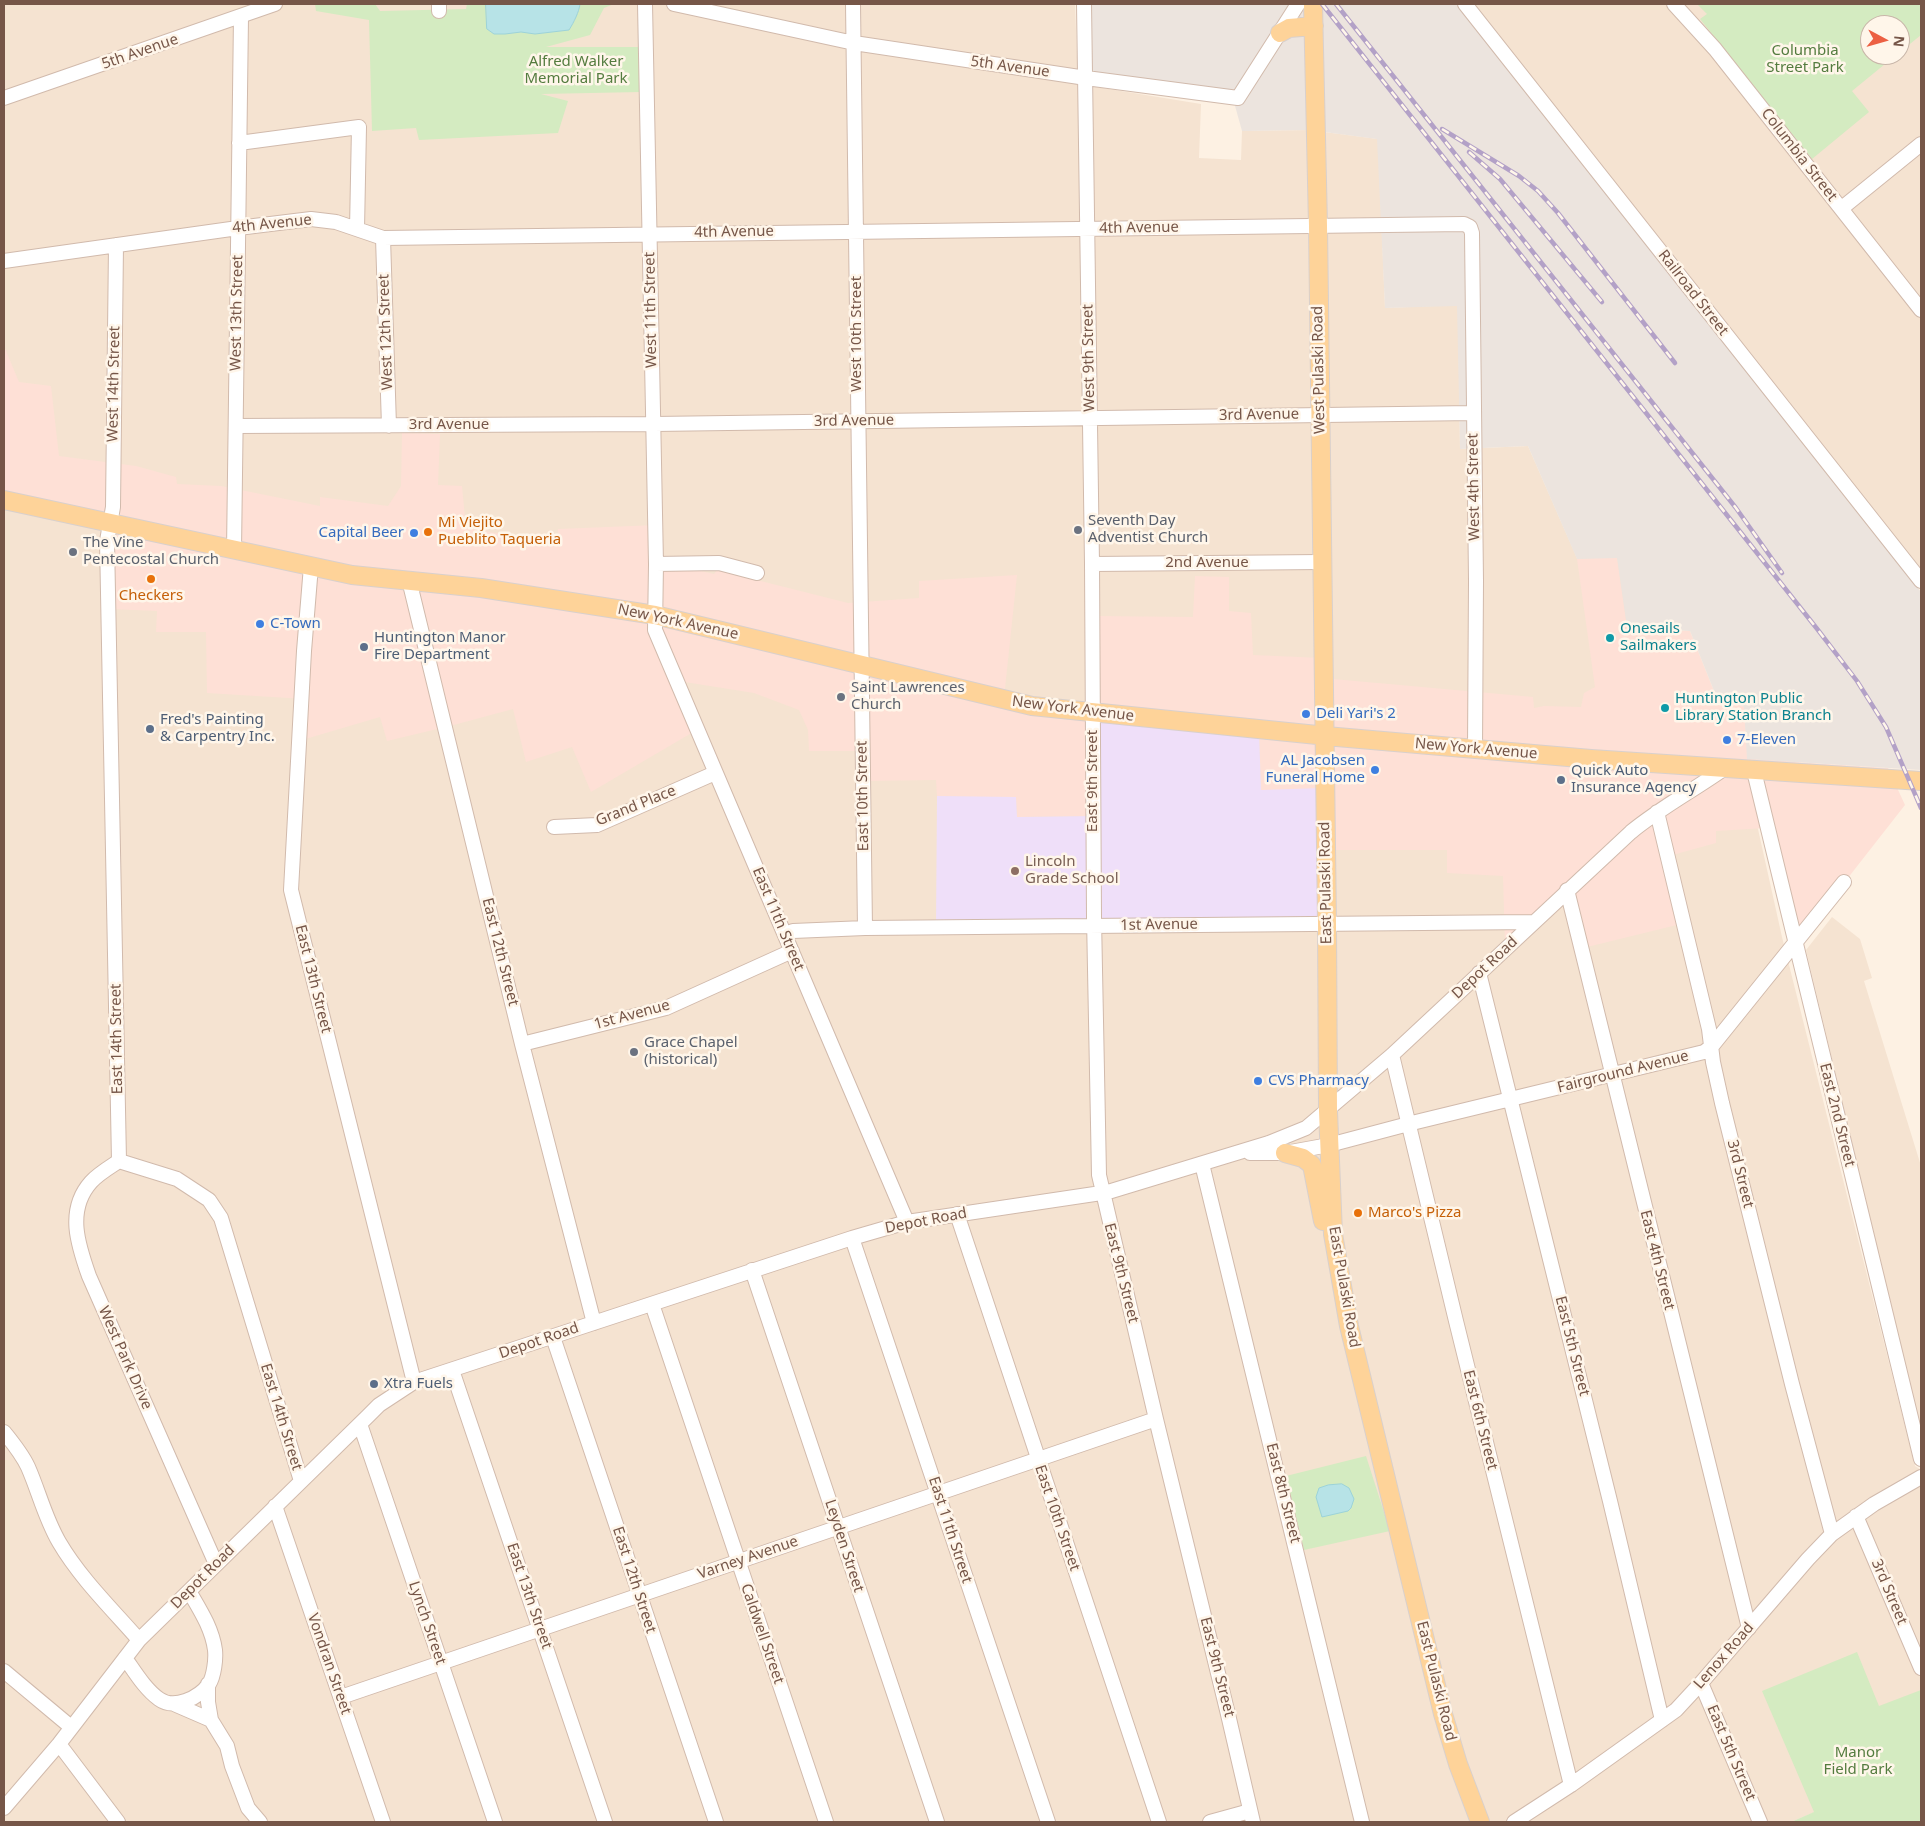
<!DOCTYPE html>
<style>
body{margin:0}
#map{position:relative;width:1925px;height:1826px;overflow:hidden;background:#fdf1e3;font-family:"Noto Sans",sans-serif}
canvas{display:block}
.frame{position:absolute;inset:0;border:5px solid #765648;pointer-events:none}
.north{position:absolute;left:1860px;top:15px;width:50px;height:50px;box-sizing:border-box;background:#fff6ea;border:1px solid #c8b6a9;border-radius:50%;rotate:96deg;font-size:14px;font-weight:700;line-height:20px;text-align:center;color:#765648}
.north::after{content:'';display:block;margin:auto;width:18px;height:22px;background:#ec6043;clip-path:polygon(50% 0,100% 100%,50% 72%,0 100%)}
</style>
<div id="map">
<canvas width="1925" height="1826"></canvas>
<div class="frame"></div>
<div class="north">N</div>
</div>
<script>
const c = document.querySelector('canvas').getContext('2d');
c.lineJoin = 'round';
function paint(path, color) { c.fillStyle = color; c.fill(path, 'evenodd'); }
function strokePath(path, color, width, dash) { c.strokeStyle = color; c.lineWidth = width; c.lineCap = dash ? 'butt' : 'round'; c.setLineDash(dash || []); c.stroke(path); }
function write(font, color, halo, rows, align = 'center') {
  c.font = font + ' "Noto Sans",sans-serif'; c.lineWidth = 5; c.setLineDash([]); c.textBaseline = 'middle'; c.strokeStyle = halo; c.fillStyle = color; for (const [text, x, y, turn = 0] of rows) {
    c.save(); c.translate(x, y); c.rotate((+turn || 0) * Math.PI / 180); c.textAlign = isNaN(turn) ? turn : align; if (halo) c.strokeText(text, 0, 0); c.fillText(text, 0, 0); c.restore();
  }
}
const residential = new Path2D(`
 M4,4H1075L1078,84L1201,104L1199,158L1241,160L1242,131L1309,130L1378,139L1385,308L1458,305L1460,449L1528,446L1577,558L1617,557L1748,784L1782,937L1915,1466L1921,1470V1690L1815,1812L1791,1822H4Z
 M1473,4H1921V571ZM1870,25H1900V55H1870Z
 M1832,917L1860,939L1872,978L1864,981L1921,1166V1431L1806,950Z`);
const commercial = new Path2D(`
 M4,346L19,382L51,386L59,456L136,466L176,477L177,484L221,486L320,506V497L388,506L401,486L402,433L440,434L438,485L462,486L466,528L559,544L558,529L657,525L658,567H683L714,574L717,570L848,603L919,598V581L1017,575L1004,698L1094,711V616L1193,617L1195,576L1229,577V611L1251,613L1253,655L1322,658V678L1533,697L1534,708L1544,706L1581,707L1584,693L1595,687L1577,559L1617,557L1627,627L1690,631L1716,696L1744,707L1795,762L1888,768L1905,805L1797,943L1766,828L1716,831V843L1669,856L1685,923L1583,948L1567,888L1505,945L1503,876L1447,873V850H1324L1261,790L1259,731L1094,816L1017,817L1016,798L937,796L936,780L866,781V751H809L808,730L799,710L754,693L672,680L695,731L591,792L572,747L526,762L513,709L450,726L387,741L380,717L302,740L305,699L207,693L206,632H156L157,611L110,609L113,521L4,497Z`);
const industrial = new Path2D(`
 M1089,4H1458L1921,592V770L1747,759L1744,707L1716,696L1690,631L1627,627L1617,558L1577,559L1528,446L1460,449L1457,306L1385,308L1377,139L1309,130L1242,131L1232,95L1090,71Z`);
const education = new Path2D(`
 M1094,713L1259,731L1261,790L1322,788L1326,922L936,925L937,796L1016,797L1017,817L1094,816Z`);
const green = new Path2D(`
 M315,4H375L380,11L466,9L467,4H486L487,29L494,34H505L522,32L535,34L569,30C574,22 579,12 580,4H614L604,8L590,35L546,47H639L641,92L541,94L568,101L558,133L419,140L416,128L372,131L369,20L316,11Z
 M1697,4H1921V35L1900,52V25H1870V55H1896L1852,91L1869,112L1812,159L1700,19L1707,14Z
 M1366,1456L1390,1531L1304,1550L1286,1476Z
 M1857,1652L1879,1706L1921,1690V1822H1791L1814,1812L1762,1691Z`);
const water = new Path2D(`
 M486,4H580C579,12 574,22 569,30L535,34L521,32L505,34H494L487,29Z
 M1342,1484L1349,1488L1354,1499L1351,1508L1348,1511L1322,1517L1316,1497L1319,1488L1328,1485Z`);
const minor = new Path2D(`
 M439,4V11
 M645,4L656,564L655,630L907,1222
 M674,4L854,43L1086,78L1238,98L1298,4
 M853,4L865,928
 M1084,4L1092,564L1094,918L1099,1175L1156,1419L1227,1710L1253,1822
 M1465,4L1921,581
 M1674,4L1715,49L1921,310
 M4,98L275,4
 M239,143L359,127L357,229
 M1842,208L1921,144
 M383,238L389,426
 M116,245L113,507L107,541L119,1161
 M4,261L238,228L311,219L336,222L383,238L1464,224L1470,227L1472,233L1476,581L1475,749
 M236,426L654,424L1473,413
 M234,550L241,17
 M656,564L719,563L757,573
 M1092,564L1322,562
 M311,566L304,651L291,890L414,1382
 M409,580L522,1044L594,1323
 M1754,771L1921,1459
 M1657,812L1709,1029L1713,1062L1722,1103L1792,1384L1832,1534
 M554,827L597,825L715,773
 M1567,890L1749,1628
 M785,934L793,931L865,928L1534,922
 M1479,973L1610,1501L1662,1720
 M522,1044L666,1008L792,951
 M1392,1055L1456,1321L1571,1785
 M1250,1153H1285L1329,1145L1416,1122L1704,1052L1712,1046L1844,882
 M119,1161C110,1167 98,1174 91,1182C66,1210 78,1245 89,1276L216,1564
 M119,1161L177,1179L209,1200L221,1218L301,1481
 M1202,1164L1362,1822
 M957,1214L1159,1822
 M852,1238L1048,1822
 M752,1270L937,1822
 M652,1304L826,1822
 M553,1337L716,1822
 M452,1370L605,1822
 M360,1424L495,1822
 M4,1432C13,1443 22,1454 28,1467C39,1492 45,1518 59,1542C80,1578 112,1609 139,1640
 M275,1506L383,1822
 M1856,1516L1921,1668
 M125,1658C135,1672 145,1689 159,1699C174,1710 199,1698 209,1684C214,1676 216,1659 215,1650C212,1628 200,1610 189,1591
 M4,1671L71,1727
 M1701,1683L1760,1822
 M208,1684V1702L211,1720L227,1746L232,1766L248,1808L260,1822
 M341,1697L1156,1419
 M174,1704L211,1720
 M59,1744L118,1822
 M4,1808L59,1744L139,1640L368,1416L379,1405L414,1382L852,1238L907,1222L1108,1192L1269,1143L1306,1128L1392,1055L1631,832C1660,808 1694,790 1725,768
 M1210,1822L1250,1811
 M1514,1822L1571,1785L1676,1710L1701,1683L1808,1559L1832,1534L1874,1504L1921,1477`);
const major = new Path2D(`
 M1313,4L1318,226L1327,923L1328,1111L1333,1234L1349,1326L1443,1714L1458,1764L1480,1822
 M1280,33L1289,28L1314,26
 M4,500L352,575L481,588L655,615L1032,706L1337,737L1591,759L1921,781
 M1285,1153L1303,1158L1312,1165L1323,1221`);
const rail = new Path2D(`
 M1322,4L1818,630L1857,681L1886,727L1921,808
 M1336,4L1736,508L1782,573
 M1442,129L1519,176L1538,191L1558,213L1675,363
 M1469,152L1500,179L1602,302`);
const markers = [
 [1078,530,5,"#6b7280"],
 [428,532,5,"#e8710a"],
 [414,533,5,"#3f7fe0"],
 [73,552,5,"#6b7280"],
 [151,579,5,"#e8710a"],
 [260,624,5,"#3f7fe0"],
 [1610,638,5,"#0f9aa8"],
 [364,647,5,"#5c6f8a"],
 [841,697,5,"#6b7280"],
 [1665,708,5,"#0f9aa8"],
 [1306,714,5,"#3f7fe0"],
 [150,729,5,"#5c6f8a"],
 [1727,740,5,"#3f7fe0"],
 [1375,770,5,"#3f7fe0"],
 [1561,780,5,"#5c6f8a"],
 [1015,871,5,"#8d6e63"],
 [634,1052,5,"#6b7280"],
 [1258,1081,5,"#3f7fe0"],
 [1358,1213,5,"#e8710a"],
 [374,1384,5,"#5c6f8a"]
];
const parkNames = [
 ["Columbia",1805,51],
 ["Street Park",1805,68],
 ["Alfred Walker",576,62],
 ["Memorial Park",576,79],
 ["Manor",1858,1753],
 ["Field Park",1858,1770]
];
const streetNames = [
 ["5th Avenue",140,52,-19],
 ["5th Avenue",1010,67,8],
 ["Columbia Street",1799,155,52],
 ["4th Avenue",272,224,-6],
 ["4th Avenue",1139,228,-1],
 ["4th Avenue",734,232,-1],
 ["Railroad Street",1693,293,52],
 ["West 11th Street",651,310,-91],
 ["West 13th Street",237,313,-89],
 ["West 12th Street",386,332,-92],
 ["West 10th Street",857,334,-90],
 ["West 9th Street",1089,358,-91],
 ["West Pulaski Road",1319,370,-91],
 ["West 14th Street",114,384,-89],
 ["3rd Avenue",1259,415,-1],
 ["3rd Avenue",854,421,-1],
 ["3rd Avenue",449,425],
 ["West 4th Street",1474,487,-91],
 ["2nd Avenue",1207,563],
 ["New York Avenue",678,622,12],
 ["New York Avenue",1073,709,7],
 ["New York Avenue",1476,749,5],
 ["East 9th Street",1093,781,-90],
 ["East 10th Street",863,796,-91],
 ["Grand Place",636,806,-22],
 ["East Pulaski Road",1326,883,-91],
 ["East 11th Street",778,919,67],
 ["1st Avenue",1159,925,-1],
 ["East 12th Street",500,952,76],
 ["Depot Road",1485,968,-43],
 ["East 13th Street",313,979,76],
 ["1st Avenue",632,1015,-15],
 ["East 14th Street",117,1039,-91],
 ["Fairground Avenue",1623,1072,-14],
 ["East 2nd Street",1837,1115,76],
 ["3rd Street",1740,1174,76],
 ["Depot Road",926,1221,-11],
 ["East 4th Street",1657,1260,76],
 ["East 9th Street",1121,1273,76],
 ["East Pulaski Road",1344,1287,80],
 ["Depot Road",539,1341,-19],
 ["East 5th Street",1572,1346,76],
 ["West Park Drive",125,1358,66],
 ["East 14th Street",281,1417,73],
 ["East 6th Street",1480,1420,76],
 ["East 8th Street",1283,1493,76],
 ["East 10th Street",1057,1518,71],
 ["East 11th Street",950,1530,72],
 ["Leyden Street",844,1546,72],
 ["Varney Avenue",748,1558,-19],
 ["Depot Road",203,1577,-45],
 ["East 12th Street",634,1580,72],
 ["3rd Street",1889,1592,67],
 ["East 13th Street",529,1596,71],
 ["Lynch Street",427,1623,71],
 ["Caldwell Street",762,1634,71],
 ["Lenox Road",1724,1656,-49],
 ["Vondran Street",329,1664,71],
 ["East 9th Street",1217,1667,76],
 ["East Pulaski Road",1436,1681,76],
 ["East 5th Street",1731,1753,67]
];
const worshipNames = [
 ["Seventh Day",1088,521],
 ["Adventist Church",1088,538],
 ["The Vine",83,543],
 ["Pentecostal Church",83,560],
 ["Saint Lawrences",851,688],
 ["Church",851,705],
 ["Grace Chapel",644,1043],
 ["(historical)",644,1060]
];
const foodNames = [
 ["Mi Viejito",438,523],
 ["Pueblito Taqueria",438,540],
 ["Checkers",151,596,"center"],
 ["Marco's Pizza",1368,1213]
];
const shopNames = [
 ["Capital Beer",404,533,"right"],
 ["C-Town",270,624],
 ["Deli Yari's 2",1316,714],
 ["7-Eleven",1737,740],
 ["AL Jacobsen",1365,761,"right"],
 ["Funeral Home",1365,778,"right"],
 ["CVS Pharmacy",1268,1081]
];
const cultureNames = [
 ["Onesails",1620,629],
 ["Sailmakers",1620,646],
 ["Huntington Public",1675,699],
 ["Library Station Branch",1675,716]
];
const serviceNames = [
 ["Huntington Manor",374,638],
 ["Fire Department",374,655],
 ["Fred's Painting",160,720],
 ["& Carpentry Inc.",160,737],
 ["Quick Auto",1571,771],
 ["Insurance Agency",1571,788],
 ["Xtra Fuels",384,1384]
];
const educationNames = [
 ["Lincoln",1025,862],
 ["Grade School",1025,879]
];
paint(residential, '#f5e3d1');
paint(commercial, '#fee0d6');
paint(industrial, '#ece4de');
paint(education, '#efdff9');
paint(green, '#d4ebc1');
paint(water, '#b7e3e7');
strokePath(water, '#9cd3d9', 1);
strokePath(minor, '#d1baac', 16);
strokePath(major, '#d9d0cc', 20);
strokePath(minor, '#fff', 14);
strokePath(major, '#fed399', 18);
strokePath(rail, '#b3a1c7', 4.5);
strokePath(rail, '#fff6ea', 2.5, [8]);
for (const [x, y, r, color] of markers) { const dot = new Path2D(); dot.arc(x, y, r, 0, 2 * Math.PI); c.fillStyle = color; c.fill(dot); strokePath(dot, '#fff6ea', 2); }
write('15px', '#547c3f', '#fff6ea', parkNames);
write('15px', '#765648', '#fff6ea', streetNames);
write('15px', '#5b616d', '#fff6ea', worshipNames, 'left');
write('15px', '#c56008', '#fff6ea', foodNames, 'left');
write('15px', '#366cbe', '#fff6ea', shopNames, 'left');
write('15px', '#0d838f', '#fff6ea', cultureNames, 'left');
write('15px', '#4e5e75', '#fff6ea', serviceNames, 'left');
write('15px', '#785e54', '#fff6ea', educationNames, 'left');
</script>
